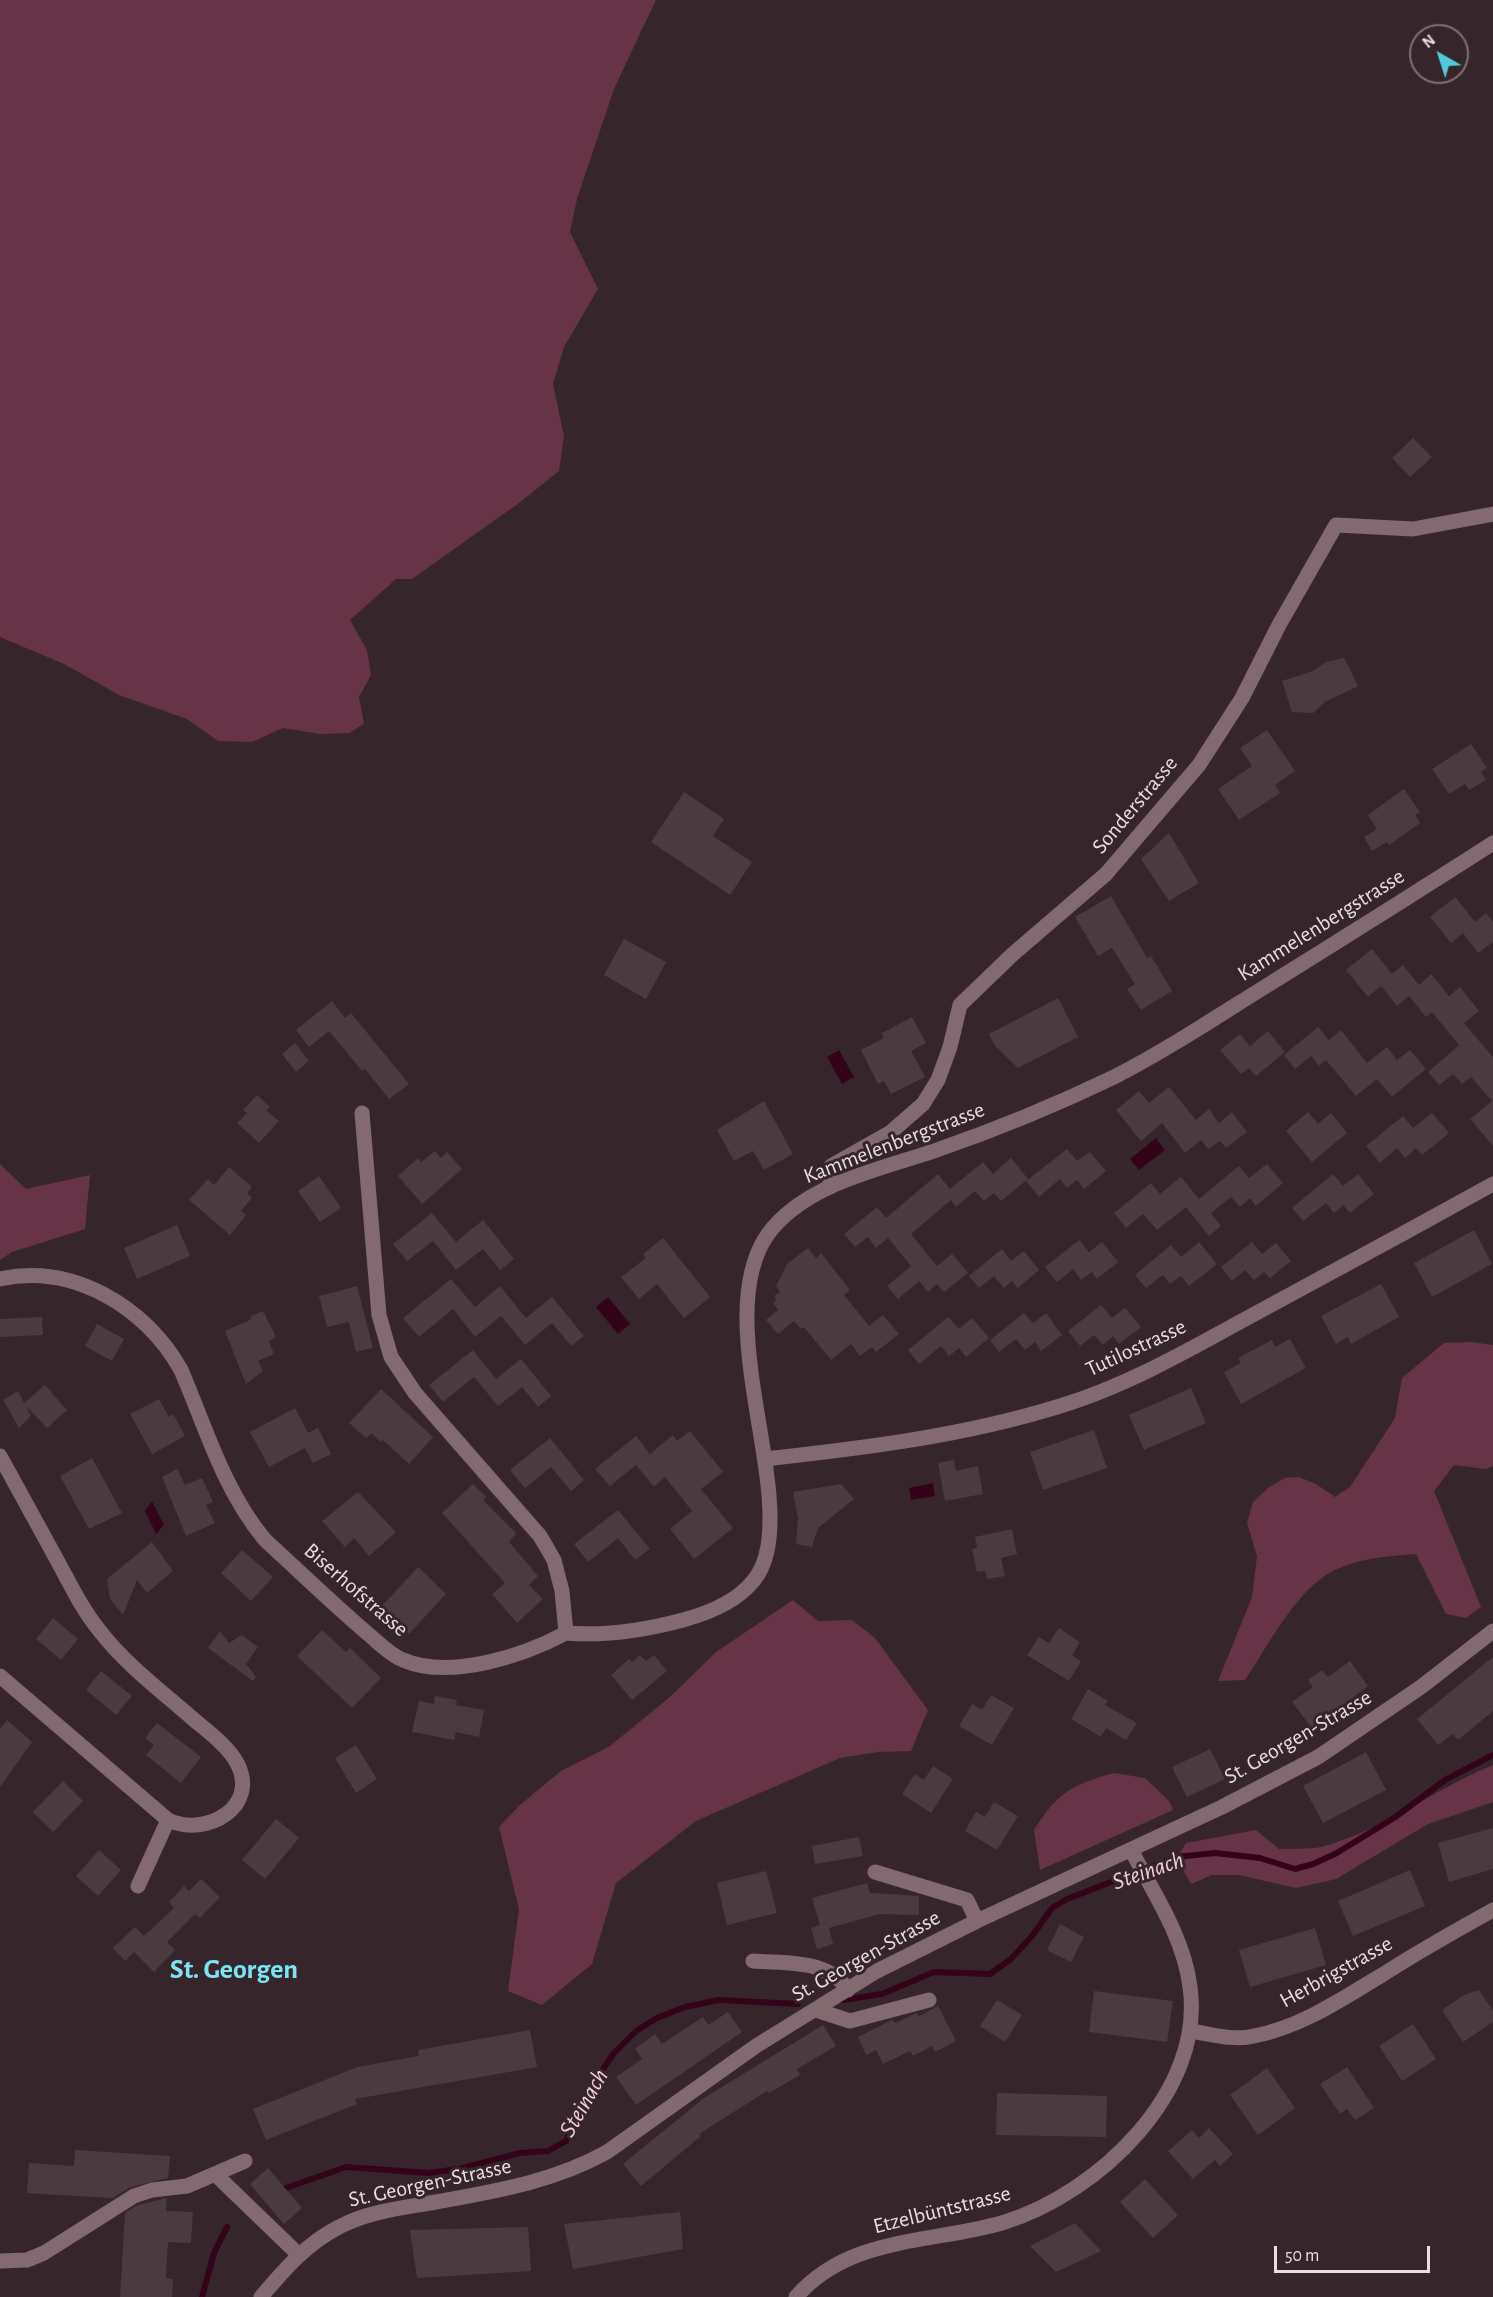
<!DOCTYPE html>
<meta charset="utf-8">
<style>
body{margin:0}
#map{position:relative;width:1493px;height:2297px;overflow:hidden;background:#36262b;font-family:"Alegreya Sans",sans-serif}
canvas{display:block}
.north{position:absolute;left:1409px;top:24px;width:60px;height:60px;box-sizing:border-box;background:#36262b;border:2px solid #7e7074;border-radius:50%;rotate:321deg;font-size:16px;font-weight:700;line-height:24px;text-align:center;color:#eadee2}
.north::after{content:'';display:block;margin:auto;width:21px;height:27px;background:#53cadc;clip-path:polygon(50% 0,100% 100%,50% 72%,0 100%)}
.scale{position:absolute;left:1274px;top:2246px;width:156px;height:27px;box-sizing:border-box;border:3px solid #eadee2;border-top:0;padding-left:8px;font-size:18px;line-height:21px;white-space:nowrap;color:#eadee2;-webkit-text-stroke:4px #36262b;paint-order:stroke}
</style>
<div id="map">
<canvas width="1493" height="2297"></canvas>
<div class="north">N</div>
<div class="scale">50 m</div>
</div>
<script>
const c = document.querySelector('canvas').getContext('2d');
c.lineJoin = 'round';
function paint(path, color) { c.fillStyle = color; c.fill(path, 'evenodd'); }
function strokePath(path, color, width, dash) { c.strokeStyle = color; c.lineWidth = width; c.lineCap = dash ? 'butt' : 'round'; c.setLineDash(dash || []); c.stroke(path); }
function write(font, color, halo, rows, align = 'center') {
  c.font = font + ' "Alegreya Sans",sans-serif'; c.lineWidth = 6; c.setLineDash([]); c.textBaseline = 'middle'; c.strokeStyle = halo; c.fillStyle = color; for (const [text, x, y, turn = 0] of rows) {
    c.save(); c.translate(x, y); c.rotate((+turn || 0) * Math.PI / 180); c.textAlign = isNaN(turn) ? turn : align; if (halo) c.strokeText(text, 0, 0); c.fillText(text, 0, 0); c.restore();
  }
}
const green = new Path2D(`
 M0,0H656L614,89L577,199L570,232L598,289L564,347L553,384L564,436L559,471L519,503L412,579H396L350,620L367,650L371,675L359,697L364,724L349,733L320,734L283,728L252,742L218,741L187,719L119,695L64,664L0,637Z
 M0,1164L26,1189L90,1175L85,1229L12,1252L0,1260Z
 M1470,1342L1493,1345V1466L1486,1469L1454,1465L1434,1491L1481,1607L1466,1618L1446,1614L1416,1554C1389,1556 1360,1558 1335,1570C1297,1588 1268,1646 1245,1680L1218,1681L1252,1597L1257,1556L1247,1523L1253,1502L1268,1488L1285,1478L1299,1477L1316,1484L1335,1497L1350,1487L1395,1418L1402,1378L1444,1343Z
 M793,1600L818,1621L852,1620L875,1638L928,1710L911,1751L878,1752L840,1758L696,1821L616,1883L592,1964L542,2005L508,1991L519,1909L499,1827L520,1805L561,1771L610,1746L671,1696L716,1652Z
 M1493,1765V1802L1428,1824L1336,1879L1296,1888L1239,1875H1212L1191,1884L1177,1858L1186,1843L1256,1830L1279,1849C1293,1848 1311,1850 1325,1846C1385,1829 1436,1788 1493,1765Z
 M1114,1773L1145,1778L1170,1802L1173,1810L1040,1870L1034,1830C1058,1792 1071,1785 1114,1773Z`);
const water = new Path2D(`
 M839,1050L854,1077L842,1084L827,1057Z
 M1156,1138L1165,1150L1139,1170L1130,1159Z
 M608,1297L630,1324L618,1334L596,1307Z
 M933,1483L935,1496L911,1500L909,1488Z
 M152,1501L164,1525L156,1534L145,1511Z`);
const stream = new Path2D(`
 M843,2000L882,1994L934,1972L990,1974L1011,1959L1032,1936L1052,1908L1067,1899L1176,1857L1215,1853L1260,1858L1295,1869L1313,1864L1335,1854L1394,1818L1445,1780L1493,1755
 M286,2188L346,2167L428,2173L459,2169L520,2153L548,2151L566,2141L596,2079L614,2053L636,2031L657,2018L685,2007L719,2000L798,2004
 M202,2297L214,2253L227,2227`);
const building = new Path2D(`
 M1413,438L1432,457L1410,477L1392,458Z
 M1344,658L1358,686L1325,702L1313,713L1292,712L1282,681L1313,671L1326,662Z
 M1267,730L1295,771L1275,785L1280,793L1239,820L1218,789L1252,766L1240,748Z
 M1471,744L1487,768L1481,772L1486,780L1469,790L1465,784L1449,794L1432,769Z
 M1404,789L1420,812L1415,815L1420,823L1389,845L1387,842L1372,851L1364,837L1377,829L1368,815Z
 M684,792L724,819L713,836L752,862L730,895L651,842Z
 M1169,833L1199,883L1169,901L1141,859Z
 M1111,896L1147,958L1151,956L1172,991L1141,1010L1127,989L1135,984L1112,948L1098,956L1075,917Z
 M1455,897L1475,922L1486,913L1493,922V942L1478,953L1463,933L1451,943L1430,917Z
 M624,939L666,962L646,999L604,975Z
 M1372,949L1392,974L1403,965L1419,985L1431,974L1449,996L1460,987L1479,1011L1464,1023L1493,1057V1146L1470,1119L1492,1101L1471,1077L1462,1084L1453,1074L1439,1085L1428,1072L1459,1045L1432,1012L1426,1017L1409,996L1397,1006L1381,986L1368,997L1346,970Z
 M1058,998L1078,1037L1018,1068L995,1046L989,1034Z
 M332,1001L345,1018L351,1013L409,1084L389,1099L365,1069L362,1071L329,1031L309,1047L296,1030Z
 M912,1017L926,1043L911,1051L925,1077L891,1094L884,1081L878,1084L861,1050L884,1038L882,1033Z
 M1318,1027L1329,1040L1341,1030L1367,1063L1387,1047L1397,1060L1410,1050L1426,1069L1392,1097L1377,1079L1356,1096L1326,1060L1319,1066L1311,1056L1295,1069L1284,1055Z
 M1268,1031L1285,1052L1256,1076L1249,1068L1241,1074L1220,1050L1240,1034L1250,1046Z
 M295,1043L309,1061L296,1072L282,1054Z
 M1169,1087L1196,1120L1209,1109L1219,1123L1232,1112L1247,1132L1226,1148L1220,1141L1208,1149L1201,1140L1185,1153L1162,1123L1141,1141L1116,1110L1139,1091L1149,1103Z
 M257,1095L270,1107L266,1110L279,1121L259,1143L237,1123L247,1113L243,1110Z
 M764,1101L793,1154L764,1170L753,1151L734,1161L717,1130Z
 M1308,1112L1318,1124L1331,1113L1347,1133L1312,1162L1286,1131Z
 M1432,1113L1449,1133L1422,1155L1416,1148L1405,1158L1397,1148L1380,1163L1366,1146L1403,1116L1413,1128Z
 M1067,1149L1077,1161L1090,1152L1106,1171L1084,1189L1077,1180L1067,1188L1060,1179L1039,1197L1026,1181Z
 M435,1151L441,1158L447,1152L462,1169L422,1204L398,1176L418,1158L421,1162Z
 M1011,1158L1028,1179L1001,1201L994,1193L984,1201L975,1191L956,1207L951,1200L911,1234L937,1266L952,1254L968,1273L944,1292L937,1284L928,1292L919,1281L898,1299L887,1286L911,1266L888,1238L876,1248L868,1237L855,1247L844,1234L877,1207L886,1218L938,1174L950,1189L983,1162L993,1174Z
 M1267,1164L1283,1183L1256,1206L1250,1198L1240,1207L1231,1197L1211,1213L1221,1226L1209,1236L1186,1207L1157,1230L1143,1214L1126,1228L1114,1213L1151,1183L1160,1194L1181,1177L1199,1199L1239,1166L1249,1178Z
 M229,1167L252,1187L247,1193L252,1198L241,1211L246,1215L230,1235L189,1200L208,1179L214,1185Z
 M1333,1174L1343,1186L1358,1174L1374,1194L1350,1213L1343,1205L1334,1213L1326,1203L1303,1221L1292,1208Z
 M319,1176L341,1208L320,1222L298,1191Z
 M432,1213L456,1242L483,1220L514,1259L500,1270L483,1249L456,1270L433,1241L407,1261L393,1244Z
 M177,1225L190,1256L137,1279L124,1248Z
 M1474,1230L1492,1264L1432,1297L1414,1263Z
 M663,1238L710,1297L684,1318L657,1284L639,1299L621,1277L646,1258L643,1254Z
 M1079,1240L1089,1252L1102,1242L1118,1262L1097,1279L1092,1272L1081,1280L1073,1269L1057,1282L1045,1267Z
 M1199,1242L1217,1264L1189,1286L1181,1276L1170,1284L1163,1275L1146,1288L1135,1275L1171,1245L1181,1257Z
 M1252,1242L1262,1254L1276,1243L1291,1261L1270,1278L1264,1272L1254,1280L1245,1270L1232,1281L1221,1267Z
 M808,1248L816,1258L821,1253L850,1290L844,1295L869,1326L883,1315L899,1334L876,1352L872,1347L860,1356L851,1344L831,1360L804,1327L801,1329L794,1321L778,1334L766,1320L778,1310L773,1303L777,1299L774,1296L780,1292L776,1286L787,1264Z
 M1002,1249L1011,1261L1024,1251L1039,1270L1018,1288L1012,1281L1004,1288L994,1276L979,1288L969,1276Z
 M451,1279L475,1307L500,1286L526,1318L552,1297L584,1336L571,1346L552,1323L525,1345L501,1316L475,1337L453,1309L419,1337L403,1318Z
 M1381,1284L1399,1317L1351,1344L1348,1337L1336,1344L1321,1316Z
 M357,1286L373,1348L356,1352L349,1322L327,1327L319,1296Z
 M1101,1305L1112,1318L1125,1308L1141,1327L1119,1344L1113,1336L1103,1345L1094,1335L1080,1346L1068,1331Z
 M263,1311L276,1337L269,1341L274,1354L258,1361L263,1371L246,1384L225,1331L250,1320L251,1316Z
 M1024,1313L1033,1323L1046,1313L1062,1335L1041,1351L1035,1342L1025,1350L1016,1339L999,1352L990,1340Z
 M42,1317L43,1335L0,1337V1319Z
 M948,1317L959,1329L972,1318L989,1338L966,1357L959,1348L949,1356L941,1346L919,1364L908,1350Z
 M97,1324L124,1339L112,1361L85,1346Z
 M1290,1339L1306,1368L1241,1404L1224,1372L1241,1363L1238,1358L1272,1340L1275,1347Z
 M473,1350L496,1379L521,1359L551,1396L538,1407L522,1387L498,1406L474,1377L443,1402L429,1385Z
 M45,1385L67,1410L47,1428L26,1406L31,1416L19,1428L3,1400L18,1391L24,1403Z
 M1191,1388L1206,1423L1144,1450L1129,1415Z
 M381,1389L433,1437L409,1464L383,1440L381,1442L371,1433L366,1438L349,1423Z
 M159,1399L169,1417L173,1414L185,1436L152,1454L130,1414Z
 M295,1408L308,1433L318,1428L331,1454L313,1463L305,1448L269,1467L250,1432Z
 M1094,1430L1107,1468L1043,1490L1030,1452Z
 M690,1431L723,1472L701,1489L733,1528L694,1559L670,1529L692,1511L665,1477L654,1487L636,1465L610,1486L595,1469L636,1436L650,1454L673,1435L677,1441Z
 M550,1438L584,1480L571,1491L551,1467L525,1488L510,1470Z
 M92,1458L122,1513L89,1529L60,1476Z
 M954,1460L956,1471L978,1466L983,1494L945,1501L938,1463Z
 M177,1469L185,1485L202,1478L213,1502L206,1505L215,1523L186,1536L162,1477Z
 M473,1484L486,1497L483,1500L516,1533L509,1542L538,1576L529,1585L543,1599L517,1623L492,1594L505,1583L442,1513Z
 M841,1484L854,1499L818,1528L812,1547L796,1544L798,1518L793,1492Z
 M358,1492L396,1532L369,1556L354,1538L345,1547L322,1521Z
 M618,1510L650,1549L635,1560L618,1538L588,1562L574,1544Z
 M1012,1529L1017,1554L1001,1558L1005,1576L987,1579L985,1571L977,1572L972,1549L977,1548L975,1537Z
 M152,1542L173,1571L147,1593L137,1580L123,1615L110,1599L107,1579Z
 M242,1550L273,1577L251,1601L221,1573Z
 M418,1567L446,1594L409,1634L381,1607Z
 M53,1618L78,1639L61,1660L36,1639Z
 M1059,1628L1080,1642L1072,1655L1081,1661L1069,1681L1027,1655L1039,1637L1049,1643Z
 M322,1630L346,1652L350,1648L381,1678L352,1708L297,1656Z
 M220,1631L229,1643L242,1635L258,1647L246,1664L256,1677L253,1681L208,1648Z
 M640,1655L646,1661L654,1655L667,1671L632,1700L611,1675L629,1659L632,1662Z
 M1493,1657V1711L1458,1740L1453,1734L1438,1745L1417,1719Z
 M1350,1661L1368,1686L1312,1728L1292,1702L1313,1687L1308,1680L1322,1670L1328,1677Z
 M101,1671L132,1696L116,1715L86,1690Z
 M1088,1689L1108,1701L1105,1705L1137,1723L1126,1740L1106,1728L1101,1737L1071,1719Z
 M991,1695L1014,1708L992,1745L959,1726L972,1704L982,1710Z
 M435,1696L457,1700L456,1705L484,1710L479,1737L456,1732L454,1740L412,1732L419,1701L434,1704Z
 M7,1720L32,1742L0,1787V1729Z
 M157,1723L201,1757L181,1783L146,1755L154,1745L145,1738Z
 M356,1745L377,1779L356,1793L335,1758Z
 M1210,1749L1225,1779L1187,1797L1172,1767Z
 M1366,1752L1386,1790L1323,1823L1303,1786Z
 M933,1766L953,1779L931,1813L902,1794L915,1774L924,1780Z
 M63,1781L83,1801L53,1832L33,1812Z
 M994,1802L1018,1816L997,1850L965,1831L976,1812L985,1817Z
 M276,1819L299,1838L265,1879L242,1860Z
 M1493,1828V1869L1449,1882L1438,1843Z
 M859,1837L863,1856L815,1864L812,1846Z
 M99,1850L121,1870L98,1896L76,1876Z
 M1410,1870L1425,1906L1353,1936L1338,1901Z
 M766,1871L777,1913L727,1925L717,1883Z
 M201,1879L220,1897L200,1918L195,1914L167,1942L175,1950L154,1972L134,1952L125,1961L113,1948L135,1927L144,1936L174,1908L169,1902L184,1886L189,1891Z
 M867,1883L870,1893L919,1896V1915L879,1914L829,1928L833,1944L817,1949L811,1928L820,1925L812,1898Z
 M1060,1924L1084,1937L1071,1962L1047,1950Z
 M1315,1928L1326,1965L1250,1987L1239,1950Z
 M1479,1990L1493,2011V2022L1463,2042L1442,2010L1464,1995Z
 M1094,1991L1173,2001L1167,2042L1089,2032Z
 M997,2000L1022,2015L1005,2042L980,2026Z
 M938,2006L956,2041L935,2052L932,2046L913,2056L910,2051L883,2064L876,2050L866,2055L858,2037L892,2020L895,2023L917,2013L918,2017Z
 M728,2012L742,2032L636,2105L616,2077L642,2059L635,2049L655,2034L662,2044L703,2017L708,2025Z
 M1413,2024L1436,2059L1402,2081L1379,2046Z
 M823,2025L836,2046L797,2069L800,2075L769,2093L767,2091L699,2134L701,2136L641,2186L623,2164L704,2098Z
 M530,2030L537,2067L355,2099L357,2104L266,2140L253,2109L357,2067L419,2056L418,2050Z
 M1347,2067L1374,2108L1355,2120L1347,2109L1340,2114L1320,2084Z
 M1267,2068L1295,2108L1258,2135L1230,2095Z
 M997,2093L1107,2096L1106,2137L996,2135Z
 M1209,2128L1233,2154L1220,2166L1215,2160L1193,2179L1168,2151L1192,2130L1199,2138Z
 M75,2150L170,2156L168,2178L131,2187L112,2198L27,2193L29,2163L74,2166Z
 M268,2168L302,2208L284,2224L250,2184Z
 M1145,2179L1178,2215L1153,2238L1120,2202Z
 M167,2198L166,2211L193,2212L191,2243L168,2242L166,2278L173,2279L172,2297H120L125,2213L138,2205Z
 M680,2212L683,2249L573,2269L564,2224Z
 M1075,2223L1101,2251L1056,2272L1030,2246Z
 M528,2227L531,2271L417,2278L410,2230Z`);
const minor = new Path2D(`
 M830,1187L831,1166L891,1132L923,1104L938,1080L950,1047L960,1005L1013,954L1106,874L1199,765L1242,698L1279,625L1336,525L1413,529L1493,514
 M0,1279C73,1263 146,1307 181,1370C206,1428 224,1491 265,1540C299,1571 332,1603 367,1633C378,1642 390,1655 403,1660C450,1680 523,1656 566,1633L562,1591L554,1560L540,1536L415,1393L391,1357L379,1315L362,1113
 M0,1456C19,1490 38,1525 57,1560C70,1584 82,1609 99,1630C125,1664 160,1690 192,1718C207,1731 227,1745 237,1763C260,1806 207,1838 168,1820L0,1676
 M765,1459C864,1448 964,1436 1060,1406C1126,1386 1189,1350 1249,1317C1331,1273 1412,1229 1493,1184
 M566,1633C603,1636 646,1630 683,1620C709,1613 737,1602 754,1580C767,1564 770,1540 770,1520C771,1438 719,1303 768,1234C805,1184 878,1170 934,1151C995,1130 1056,1105 1114,1077C1165,1051 1215,1018 1263,988C1340,940 1417,892 1493,843
 M875,1872L967,1900L977,1921
 M138,1886L168,1820
 M753,1961C787,1964 828,1959 848,1990
 M816,2010L850,2021L929,2000
 M1191,2031C1211,2034 1234,2041 1254,2036C1301,2027 1342,1999 1382,1975C1418,1952 1455,1931 1493,1910
 M215,2174L299,2255
 M0,2261L27,2260L44,2253L134,2196L152,2190L187,2186L245,2161
 M261,2297C284,2270 307,2243 339,2227C369,2211 403,2208 436,2202C496,2191 553,2182 607,2152L756,2046L877,1971L977,1921L1222,1807L1318,1757L1421,1687L1493,1631
 M796,2297C850,2235 932,2244 1005,2222C1098,2193 1205,2092 1190,1987C1184,1938 1154,1893 1131,1850`);
const streetNames = [
 ["Sonderstrasse",1135,805,-50],
 ["Kammelenbergstrasse",1321,925,-32],
 ["Kammelenbergstrasse",894,1143,-21],
 ["Tutilostrasse",1136,1348,-25],
 ["Biserhofstrasse",356,1590,41],
 ["St. Georgen-Strasse",1298,1737,-30],
 ["St. Georgen-Strasse",866,1956,-29],
 ["Herbrigstrasse",1336,1972,-29],
 ["St. Georgen-Strasse",430,2183,-12],
 ["Etzelbüntstrasse",942,2210,-14]
];
const waterNames = [
 ["Steinach",1148,1871,-19],
 ["Steinach",584,2103,-60]
];
const districtNames = [
 ["St. Georgen",234,1970]
];
paint(green, '#673346');
paint(water, '#330419');
strokePath(stream, '#330419', 6);
paint(building, '#4b3a3f');
strokePath(minor, '#836970', 15);
write('22px', '#eadee2', '#36262b', streetNames);
write('italic 24px', '#f4cfda', '#36262b', waterNames);
write('bold 28px', '#7be5f5', '#36262b', districtNames);
</script>
